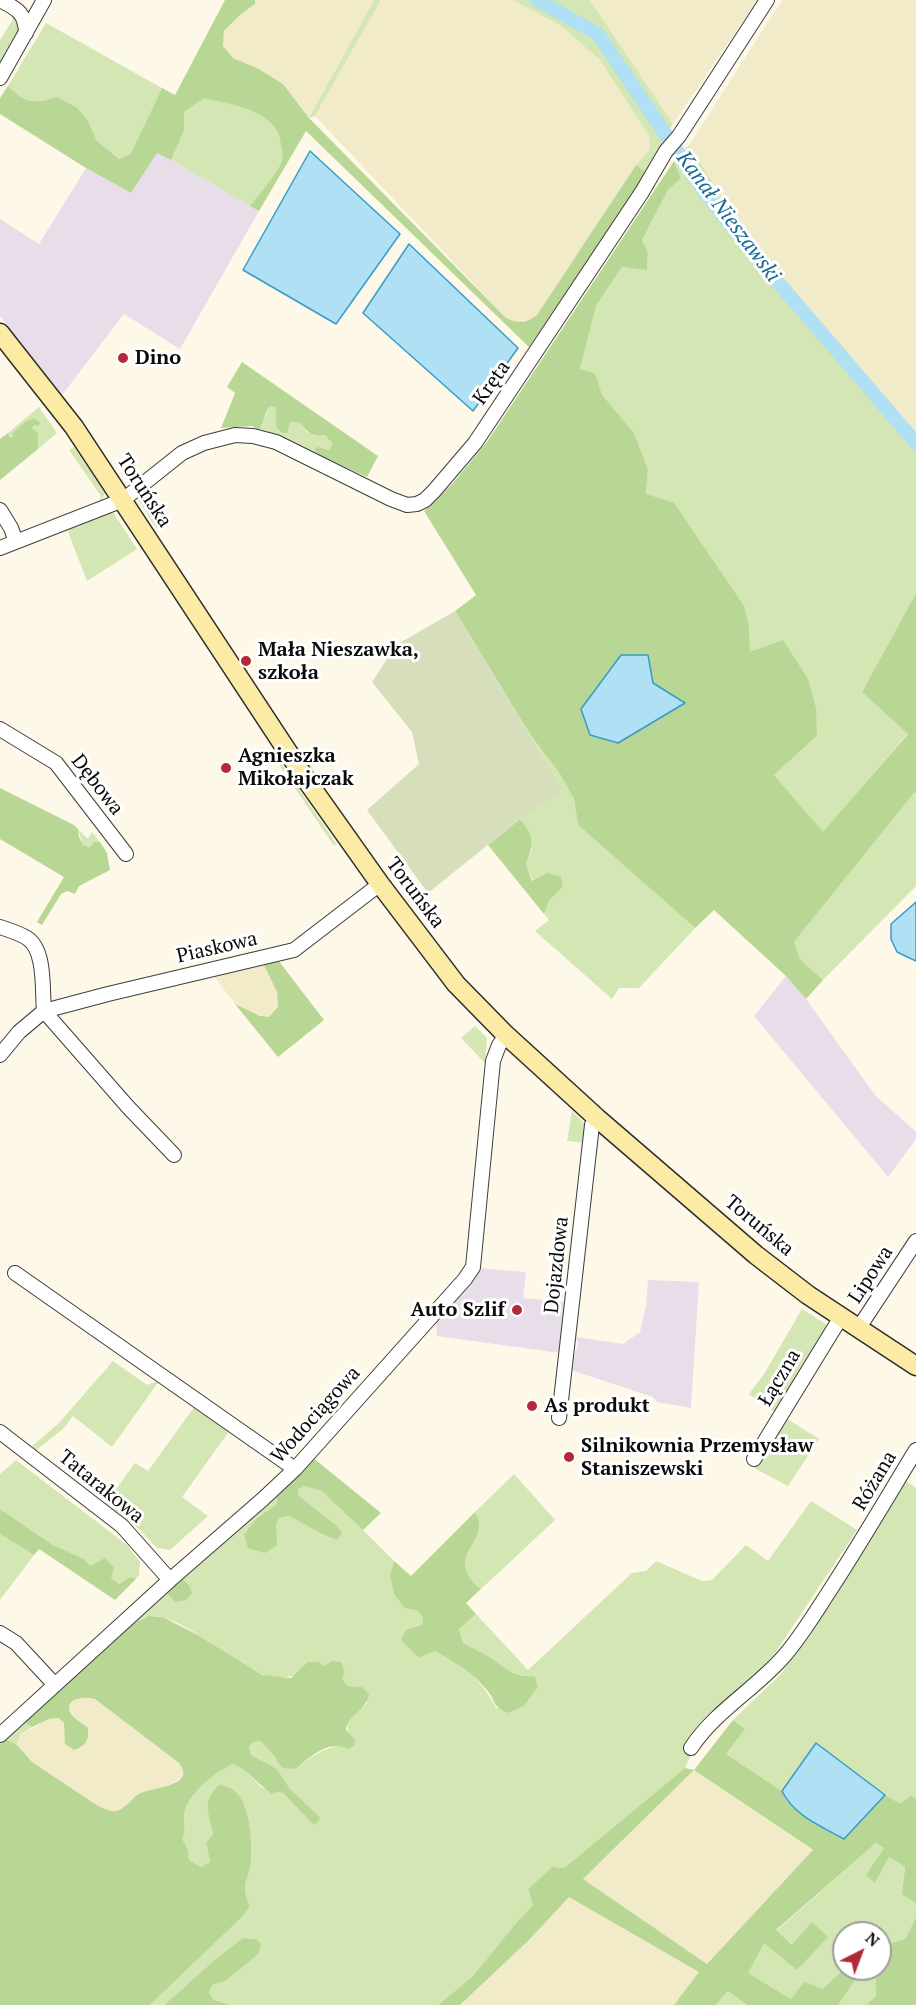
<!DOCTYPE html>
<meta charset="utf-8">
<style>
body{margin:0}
#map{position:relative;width:916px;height:2005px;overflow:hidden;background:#fef8e8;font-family:"PT Serif",serif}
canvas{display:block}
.north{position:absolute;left:832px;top:1921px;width:60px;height:60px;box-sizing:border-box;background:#fff;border:2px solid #9d9d9d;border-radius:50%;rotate:42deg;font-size:16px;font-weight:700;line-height:24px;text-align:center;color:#0a0a0a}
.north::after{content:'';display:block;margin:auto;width:21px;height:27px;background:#b5283b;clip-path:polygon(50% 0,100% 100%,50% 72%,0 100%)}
</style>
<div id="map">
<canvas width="916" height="2005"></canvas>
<div class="north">N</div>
</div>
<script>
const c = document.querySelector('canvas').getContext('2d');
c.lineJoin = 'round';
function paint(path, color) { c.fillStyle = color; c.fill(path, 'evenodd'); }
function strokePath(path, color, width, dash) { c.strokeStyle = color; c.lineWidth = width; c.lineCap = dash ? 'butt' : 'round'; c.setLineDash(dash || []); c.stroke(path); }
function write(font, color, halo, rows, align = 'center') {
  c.font = font + ' "PT Serif",serif'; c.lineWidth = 6; c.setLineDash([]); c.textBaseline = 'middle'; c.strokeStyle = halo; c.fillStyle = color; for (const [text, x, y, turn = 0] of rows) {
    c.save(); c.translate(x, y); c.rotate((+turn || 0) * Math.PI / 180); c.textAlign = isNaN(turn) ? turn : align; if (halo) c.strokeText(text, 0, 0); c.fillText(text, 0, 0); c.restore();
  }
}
const industrial = new Path2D(`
 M157,152L259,211L180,349L124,314L62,395L0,316V219L39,244L86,168L131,193Z
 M786,976L806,999L875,1095L916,1132V1139L888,1177L754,1016Z
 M478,1268L526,1272L523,1298L563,1302L566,1313L562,1319L560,1353L437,1336L436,1323L477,1275Z
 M648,1280L699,1282L691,1408L657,1402L653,1397L571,1370V1358L575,1355L578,1343L576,1337L623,1344L640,1332L646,1306Z`);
const farmland = new Path2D(`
 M255,0H374L309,118L283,84L259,69L233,58L223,46L224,32L241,14L255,4Z
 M381,0H513L561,26L600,60L649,136L650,149L636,165L537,315L532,319L514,322L506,318L315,116Z
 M590,0H757L673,124Z
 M782,0H916V433L755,249L689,145Z
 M264,965L277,992L278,1007L269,1018L260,1016L235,1004L213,975Z
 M88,1697L95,1699L179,1763L184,1769L181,1778L166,1787L146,1791L131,1799L124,1808L115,1811L108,1810L98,1806L32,1762L21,1751L17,1745L21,1734L49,1719L59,1718L64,1723L65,1730L84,1724L76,1720L71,1713L69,1707L72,1701L78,1698Z
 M694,1770L813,1851L707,1964L583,1879Z
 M569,1896L700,1972L674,2005H460L529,1940Z`);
const green = new Path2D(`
 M374,0H381L315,116L309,118Z
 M513,0H590L673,124L647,173L636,165L650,149L649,136L600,60L561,26Z
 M11,12L16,15L23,30L0,68V40L13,19Z
 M46,23L162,88L131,153L119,159L97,141L88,121L57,97C33,104 27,104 8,86Z
 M204,97C231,104 280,111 282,145C282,149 283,156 282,160C279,172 258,195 250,206L171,160L182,133L184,112Z
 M689,145L755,249L916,433V593L862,692L908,733L823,833L774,775L817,736L750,653L749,627L646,494L648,469L634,433L601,395L595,373L580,369L596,306L622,267L647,269L648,253L642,240L668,190L681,178L674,161Z
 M270,406L276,408V427L287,428L290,422L300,423L307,432L325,435L334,444L329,450H314L319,455L259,430C265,422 265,414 270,406Z
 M39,407L57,433L38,449V434L32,428L34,425L39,426L40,422L34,418L25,422L13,432V437H11L8,433Z
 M74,447L105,494L99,503L101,496L69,450Z
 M142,494L161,526L156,528L137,498Z
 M113,512L137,549L87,581L67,529Z
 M529,733L560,774L574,799L578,825L695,928L639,988H619L612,999L535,931L549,920L544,914L549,901L563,887L561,877L533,881L526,863L532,850L520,819L562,789Z
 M278,759L336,843L334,846L276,760Z
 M914,793H916V886L823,980L800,959L794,942Z
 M78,829L88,839L92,832L100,842H94L90,847L83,845Z
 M475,1026L487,1038L485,1063L461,1038Z
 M572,1111L585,1124L586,1143L567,1141Z
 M802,1309L830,1327L776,1413L749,1394L764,1374Z
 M113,1361L147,1385L159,1381L112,1447L73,1416L63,1429L36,1450L32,1446L59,1423Z
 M195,1406L230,1430L182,1497L208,1516L170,1550L157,1548L140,1530L106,1503L135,1463L148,1471Z
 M784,1417L819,1439L788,1486L754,1468Z
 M16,1460L127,1545L140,1562L139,1575L136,1579L130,1577L119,1584L90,1566L84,1559L53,1545L0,1509V1474Z
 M514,1474L555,1520L481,1589C476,1586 474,1583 471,1579C453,1554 482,1545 479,1521C479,1518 476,1515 475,1512Z
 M905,1480L916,1488V1799L910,1795L900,1805L885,1795L817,1744L782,1791L726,1754L745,1729L733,1720L780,1675L810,1636Z
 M304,1486L322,1491L362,1525L363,1530L394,1561L390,1575L405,1608L418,1611L423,1618L419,1658L435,1651C463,1666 481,1678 496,1708L524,1706L538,1687L535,1676C514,1678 504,1668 488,1657C480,1651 471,1648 463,1643L459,1628L476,1614L528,1670L632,1573L646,1571L656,1561L702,1581L712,1580L746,1545L768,1561L811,1501L857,1530L775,1653L688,1749L692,1753L685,1768L564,1868L552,1867L528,1889L533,1905L516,1923L473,1976L438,2005H231L214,2000L209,1993L212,1985L225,1980L256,1939L243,1938L218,1957L164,2005H150L242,1917L250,1906C239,1880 249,1884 251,1861C252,1841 251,1804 234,1790C231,1787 224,1786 221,1784L208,1805L213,1834L206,1843L210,1862L201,1867L189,1860L188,1850L181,1839C187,1828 183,1826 184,1816C187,1794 214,1772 233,1764L243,1768L262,1788L283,1793L314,1824L318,1822L319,1816L290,1789L277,1769L251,1755L249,1747L252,1743L259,1741L267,1746L275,1759L296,1769C310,1757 322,1749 340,1745L349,1734C343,1721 359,1712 367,1703L362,1687L348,1686L342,1679L324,1666C304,1673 282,1683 261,1674C233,1663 179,1613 151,1616C145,1616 139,1620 134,1623L167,1593L175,1602L189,1585L182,1578L276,1495L277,1504L257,1518L276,1525L279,1517L289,1516L320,1533L336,1525L298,1495V1490Z
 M0,1534L34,1555L0,1600Z
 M25,1723L32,1727L21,1734L17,1745L5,1739Z
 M876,1843L884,1848L875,1883L889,1857L905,1867L902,1893L916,1903V1917L905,1939L880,1946V1933H844V1969L823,1990L791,1999L747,1973L763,1942L798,1969L827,1936L793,1945L776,1931Z
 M846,1969H875L876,1996L866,2005H838L856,1977Z
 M728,1991L747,2005H716Z`);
const forest = new Path2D(`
 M225,0H255V4L241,14L224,31L223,46L233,58L259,69L283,84L309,118L506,318C517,324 527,323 537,315L636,165L647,173L529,347L306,131L259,211L250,206C258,195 279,172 282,160C283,156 282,149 281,145C280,111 231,104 204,98L184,112V130L171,160L157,153L131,193L86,168L0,114V98L8,86C27,104 33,104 57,97L76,107L88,121L97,141L119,159L131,153L162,88L175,95Z
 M674,161L681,178L668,190L642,240L648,253L647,270L622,267L596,306L580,369L595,373L602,395L634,433L648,469L646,494L674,503L744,606L749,627L750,652L783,640L808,679L816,708L817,736L774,775L823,832L908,734L862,692L916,593V793H914L794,942L800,959L823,980L806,999L786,976L714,910L695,928L578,825L574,799L560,774L529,733L455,611L476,595L424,511L452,484L487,442Z
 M242,362L378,456L367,477L319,455L314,450L317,447L329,450L333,444L325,435C312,437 307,432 300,423L290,422L287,433H282L276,427V408L270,406C264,413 265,422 259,430L252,426L221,428L235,393L227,387Z
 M34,418L40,422L39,426L34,425L32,428L38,433V449L0,480V439L8,433L10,437H13V432L25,422Z
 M0,788L74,825L78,829L79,837L83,845L90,847L94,842H100L107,853L110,870L79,886L75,894L67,891L61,894L42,925L37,922L64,877L0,839Z
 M520,819C533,835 535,844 526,863L532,881L547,873L561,877L563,887L549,901L544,914L488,845Z
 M278,960L324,1020L278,1057L235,1004L260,1016L269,1017L278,1007L277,992L264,965Z
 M312,1457L381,1513L363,1530L322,1491L304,1486L298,1490V1495L336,1525L342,1533L337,1540L320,1533L289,1516L279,1518L276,1525L277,1545L265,1553L248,1548L244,1535L257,1518L277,1504L276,1495Z
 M0,1509L53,1545L84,1559L90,1566L105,1558L114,1568L111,1578L119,1584L130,1577L136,1579L115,1600L39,1549L34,1555L0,1534Z
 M475,1512C476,1515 479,1518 479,1521C482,1545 453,1554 471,1579C474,1583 476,1586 481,1589L466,1603L476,1614L459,1629L463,1643C470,1647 477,1650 484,1654C504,1665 510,1678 535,1676L538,1687L524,1706L508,1713C490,1705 497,1701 486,1689C472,1672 454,1662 435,1651L419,1658L401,1640L406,1630L422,1625L423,1618L418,1611L405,1608L394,1594L390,1575L394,1561L411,1576Z
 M182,1578L189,1585L192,1593L186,1600L175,1602L167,1593Z
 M149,1616L163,1617L198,1635L262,1675L291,1678L308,1662H318L324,1666L332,1661L341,1662L345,1672L342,1679L348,1686L362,1687L369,1694C366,1711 348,1715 346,1730L355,1740L354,1746L348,1749C329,1739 310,1757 296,1769L283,1768C274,1759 270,1747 259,1741L252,1743L249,1747L251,1755L277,1769L290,1789L320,1817L318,1822L314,1825L283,1793L277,1792L272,1794C258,1785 249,1770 233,1764C215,1772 185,1795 184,1817C183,1827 187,1828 182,1839L188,1850L189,1860L201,1867L210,1862L206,1843L213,1834C209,1812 201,1801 220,1784C224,1786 230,1787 234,1790C251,1804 252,1841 251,1861C249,1884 239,1880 250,1906L242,1917L150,2005H0V1744L5,1739L17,1745L32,1762L98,1806C103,1808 110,1812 116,1811C126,1809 131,1798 139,1794C151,1787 197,1787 179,1763L95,1699C86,1696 65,1697 70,1712C74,1720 82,1722 88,1728C89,1740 86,1746 74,1750L65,1744L64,1723L59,1718L49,1719L32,1727L25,1723L133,1623Z
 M733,1720L745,1729L726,1754L782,1791L786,1800L844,1839L885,1795L900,1804L911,1795L916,1799V1903L902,1894L905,1867L889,1857L875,1883L866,1875L884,1848L876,1843L776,1930L792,1945L812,1922L828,1937L797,1970L764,1943L748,1973L791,1999L804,1982L823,1989L844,1969L857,1977L838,2005H747L728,1991L716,2005H674L699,1972L569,1897L529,1940L460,2005H438L473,1976L516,1923L533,1905L528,1889L552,1867L564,1868L685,1768L694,1770ZM694,1770L813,1850L707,1964L583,1879Z
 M916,1917V2005H866L876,1996L875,1969H880V1946L905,1939Z
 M243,1938L256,1939L261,1944L258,1954L225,1981L212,1985L209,1993L214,2000L231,2005H164L218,1957Z`);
const cemetery = new Path2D(`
 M455,611L563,790L520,819L428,893L367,810L419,764L412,732L372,682L396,645Z`);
const water = new Path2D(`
 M310,151L400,234L336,324L243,270Z
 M409,244L518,348L473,411L363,313Z
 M621,655H648L653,683L685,703L618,743L590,735L581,709Z
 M916,902V961L897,952L891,939V924Z
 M816,1743L885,1795L844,1839C821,1826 794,1816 782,1791Z`);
const canal = new Path2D(`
 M537,0L598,34L706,194L746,245L916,443`);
const street = new Path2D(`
 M0,0C17,9 25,12 26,33
 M0,78L44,0
 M0,510L11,528L16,542
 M0,548L123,500L182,453L204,443L235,435L253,436L276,442L391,499L407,505L417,504L425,500L434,491L475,443L642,192L666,151L679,136L767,0
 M0,729L56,763L126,854
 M0,927C9,930 19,933 27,938C46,950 42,991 44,1011
 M44,1011L128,1107L174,1155
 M0,1055L19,1032L44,1011L108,994L294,950L380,884
 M15,1273L295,1469
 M858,1329L916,1241
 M559,1418L592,1125L597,1118
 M0,1432L122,1526L170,1580
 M754,1459L841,1317
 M0,1633L16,1643L55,1685
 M0,1735L170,1580L263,1499L295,1469L465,1279L473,1267L493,1061L499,1045L506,1035
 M691,1748C715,1711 757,1688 785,1655C803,1634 817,1610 832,1587C861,1542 888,1496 916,1450`);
const secondary = new Path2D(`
 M0,333L74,427L307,781L380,884L456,984L506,1035L597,1118L756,1255L808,1295L916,1366`);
const markers = [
 [123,358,6,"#b5283b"],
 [246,661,6,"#b5283b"],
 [226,768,6,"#b5283b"],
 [517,1310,6,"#b5283b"],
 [532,1406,6,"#b5283b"],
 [569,1457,6,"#b5283b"]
];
const poiNames = [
 ["Dino",135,358],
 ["Mała Nieszawka,",258,650],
 ["szkoła",258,673],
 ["Agnieszka",238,756],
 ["Mikołajczak",238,779],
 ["Auto Szlif",505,1310,"right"],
 ["As produkt",544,1406],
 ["Silnikownia Przemysław",581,1446],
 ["Staniszewski",581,1469]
];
const streetNames = [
 ["Kręta",492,383,-55],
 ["Toruńska",144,491,57],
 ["Dębowa",97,785,52],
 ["Toruńska",415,893,53],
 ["Piaskowa",217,948,-13],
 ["Toruńska",759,1226,40],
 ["Dojazdowa",557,1265,-84],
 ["Lipowa",871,1275,-57],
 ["Łączna",780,1378,-59],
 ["Wodociągowa",316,1415,-48],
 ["Różana",875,1481,-59],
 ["Tatarakowa",101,1487,39]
];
const waterNames = [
 ["Kanał Nieszawski",728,217,53]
];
paint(industrial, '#e7dee9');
paint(farmland, '#f2ebca');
paint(green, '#d3e6b4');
paint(forest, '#b8d794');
paint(cemetery, '#d6debc');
paint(water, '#afe0f4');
strokePath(water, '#389cc8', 1.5);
strokePath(canal, '#afe0f4', 14);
strokePath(street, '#3d3d3d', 16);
strokePath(secondary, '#2c2c2c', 21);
strokePath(street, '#fff', 14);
strokePath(secondary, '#fceba5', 18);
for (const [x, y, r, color] of markers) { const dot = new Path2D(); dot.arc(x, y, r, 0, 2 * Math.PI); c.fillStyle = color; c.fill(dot); strokePath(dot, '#fff', 2); }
write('bold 20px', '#0a0a0a', '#fff', poiNames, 'left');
write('20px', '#0a0a0a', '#fff', streetNames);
write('italic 21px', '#196b96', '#fff', waterNames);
</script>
